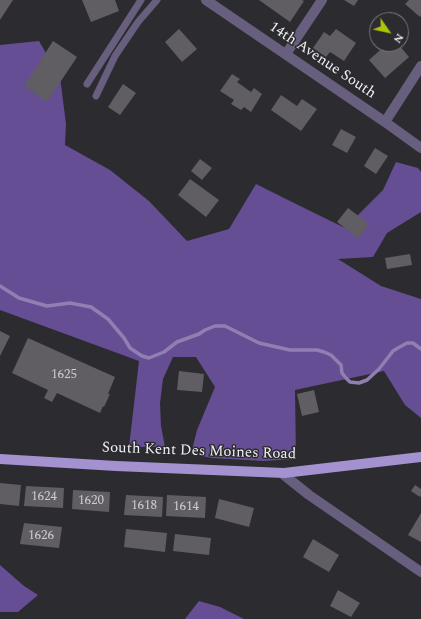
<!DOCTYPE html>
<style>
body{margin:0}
#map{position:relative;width:421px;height:619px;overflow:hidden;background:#2c2b2f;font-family:Spectral,serif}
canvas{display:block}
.north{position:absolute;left:369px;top:12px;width:40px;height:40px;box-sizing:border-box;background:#2c2b2f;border:1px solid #7b7a7e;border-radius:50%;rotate:124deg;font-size:11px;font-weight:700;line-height:16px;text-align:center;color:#f1f1f4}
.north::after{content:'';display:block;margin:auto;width:14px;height:18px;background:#aec509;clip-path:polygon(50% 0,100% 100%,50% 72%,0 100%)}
</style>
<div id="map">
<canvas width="421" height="619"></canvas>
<div class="north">N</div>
</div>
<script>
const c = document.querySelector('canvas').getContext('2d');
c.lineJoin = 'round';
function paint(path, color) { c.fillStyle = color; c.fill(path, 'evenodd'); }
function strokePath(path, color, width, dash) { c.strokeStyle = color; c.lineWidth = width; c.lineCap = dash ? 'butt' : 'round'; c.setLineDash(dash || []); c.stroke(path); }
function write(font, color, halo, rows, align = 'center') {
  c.font = font + ' Spectral,serif'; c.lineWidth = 3; c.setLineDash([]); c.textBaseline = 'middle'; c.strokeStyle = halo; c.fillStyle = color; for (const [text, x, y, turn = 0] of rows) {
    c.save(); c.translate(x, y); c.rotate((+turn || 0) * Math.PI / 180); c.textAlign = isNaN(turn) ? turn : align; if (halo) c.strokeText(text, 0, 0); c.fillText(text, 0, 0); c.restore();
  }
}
const forest = new Path2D(`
 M39,41L60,77L66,124L65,145L110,170L149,201L187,241L229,229L256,184L292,202L345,228L383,190L396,162L418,168L421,172V212L387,233L373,257L338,259L381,286L421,299V418L405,405L384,371L295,390L296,459L263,461L212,458L191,454L197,430L215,387L196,357H173L163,379L160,403L161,426L165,447H129L139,361L0,310V45Z
 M0,565L24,586L38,595L18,612H0Z
 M199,601L220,607L244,619H185Z`);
const stream = new Path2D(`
 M0,286L19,298L47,306L70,303L91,307L108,319L124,338L130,348L142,356L149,358L164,352L177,342L199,334L205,330L215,326H225L259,343L290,350H317L324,352L331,355L341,365L342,373L346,378L350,382L359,383L367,380L379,369L393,351L398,348L407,343H413L421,349`);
const building = new Path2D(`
 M0,0H13L0,20Z
 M82,0H115L119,11L91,22Z
 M259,0H302L304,1L290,22Z
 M344,0H358L354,6Z
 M409,0H421V15L420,17L405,4Z
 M179,29L197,49L182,62L165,42Z
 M336,29L356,43L344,61L330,52L326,57L313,48L324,32L330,36Z
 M53,41L77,57L47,102L24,86Z
 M387,44L393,50L399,45L409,57L385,78L369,60Z
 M232,74L240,79L237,82L251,92L254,88L262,94L251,112L244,107L241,110L231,104L234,100L220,91Z
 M123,84L136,93L120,115L108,107Z
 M281,95L297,106L302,99L317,109L301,131L271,110Z
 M341,129L356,137L347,153L332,145Z
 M375,148L388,156L376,174L364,166Z
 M200,159L212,168L202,180L191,171Z
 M190,179L219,200L206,217L178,195Z
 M348,208L369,224L358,238L337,222Z
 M410,254L412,265L387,269L385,258Z
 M0,331L10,336L0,356Z
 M28,338L115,377L108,394H110L104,407L103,406L100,413L57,393L52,402L44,398L48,390L12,373Z
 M179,371L204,374L202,392L177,390Z
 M314,390L319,412L302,416L297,394Z
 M0,483L21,485L19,506L0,504Z
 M415,485L421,489V495L420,497L411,491Z
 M26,486L64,488L63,508L24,506Z
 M73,490L110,492L109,512L72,509Z
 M126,495L163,497L162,517L124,515Z
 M167,495L206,497L205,518L166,516Z
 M219,499L254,508L249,527L215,518Z
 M421,513V542L408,535Z
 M24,523L62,527L59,548L20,544Z
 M126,529L167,533L165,552L124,547Z
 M175,534L211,538L209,555L173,551Z
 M313,539L339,555L329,572L303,557Z
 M338,590L360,603L351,617L330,606Z`);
const service = new Path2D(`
 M87,84L141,0
 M96,96L115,56L138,22L157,0`);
const minor = new Path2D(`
 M206,0L385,122L421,148
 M286,54L322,0
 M385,122L421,66`);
const tertiary = new Path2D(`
 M284,473V475L309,495L421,572`);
const primary = new Path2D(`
 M0,459L116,466L284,473L421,457`);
const numberNames = [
 ["1625",64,375],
 ["1624",44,497],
 ["1620",91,501],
 ["1618",144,506],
 ["1614",186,507],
 ["1626",41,536]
];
const streetNames = [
 ["14th Avenue South",322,61,34],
 ["South Kent Des Moines Road",199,452,2]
];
paint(forest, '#654e93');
strokePath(stream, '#9080b1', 3.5);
paint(building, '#605e63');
strokePath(service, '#685f7e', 7);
strokePath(minor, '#685f7e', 10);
strokePath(tertiary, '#685f7e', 10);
strokePath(primary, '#a491d0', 10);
write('13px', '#cdccd0', null, numberNames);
write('15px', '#f1f1f4', '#2c2b2f', streetNames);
</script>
